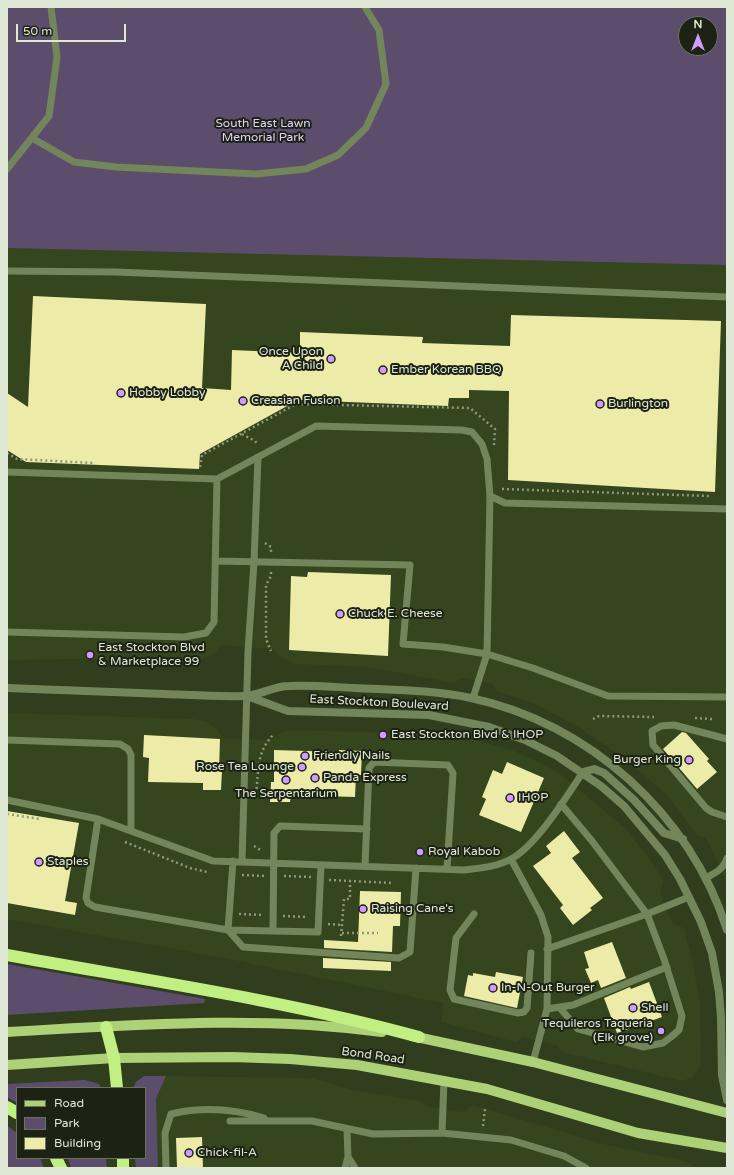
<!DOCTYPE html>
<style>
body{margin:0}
#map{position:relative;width:734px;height:1175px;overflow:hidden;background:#303e1e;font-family:"Varela Round",sans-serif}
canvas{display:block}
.frame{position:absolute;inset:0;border:8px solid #dfe8d5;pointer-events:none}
.legend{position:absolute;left:16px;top:1087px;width:130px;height:72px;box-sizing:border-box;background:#1c2214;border:1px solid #6a7161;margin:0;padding:5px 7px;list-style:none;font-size:12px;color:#dfe8d5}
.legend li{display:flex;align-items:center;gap:8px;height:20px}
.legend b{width:20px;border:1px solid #6a7161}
.north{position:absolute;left:678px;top:16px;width:40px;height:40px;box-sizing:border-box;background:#1c2214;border:1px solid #6a7161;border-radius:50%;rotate:0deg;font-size:11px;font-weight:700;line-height:16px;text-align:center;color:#dfe8d5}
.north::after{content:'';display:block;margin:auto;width:14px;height:18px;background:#d09dfe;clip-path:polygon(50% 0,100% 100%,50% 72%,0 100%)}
.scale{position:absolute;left:16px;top:24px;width:110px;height:18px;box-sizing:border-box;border:2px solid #dfe8d5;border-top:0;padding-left:5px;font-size:12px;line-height:14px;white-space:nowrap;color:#dfe8d5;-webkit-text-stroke:3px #1c2214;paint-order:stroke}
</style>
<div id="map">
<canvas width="734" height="1175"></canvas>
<div class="frame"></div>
<ul class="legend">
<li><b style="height:5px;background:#acd177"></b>Road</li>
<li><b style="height:11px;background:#5d4d6c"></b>Park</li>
<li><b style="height:11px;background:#ececa8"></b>Building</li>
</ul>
<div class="north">N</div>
<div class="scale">50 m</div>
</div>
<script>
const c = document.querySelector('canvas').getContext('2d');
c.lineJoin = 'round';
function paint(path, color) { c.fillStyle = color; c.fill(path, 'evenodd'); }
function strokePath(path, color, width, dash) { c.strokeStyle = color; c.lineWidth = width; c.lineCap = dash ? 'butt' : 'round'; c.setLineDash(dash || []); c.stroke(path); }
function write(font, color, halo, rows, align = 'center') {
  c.font = font + ' "Varela Round",sans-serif'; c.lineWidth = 4; c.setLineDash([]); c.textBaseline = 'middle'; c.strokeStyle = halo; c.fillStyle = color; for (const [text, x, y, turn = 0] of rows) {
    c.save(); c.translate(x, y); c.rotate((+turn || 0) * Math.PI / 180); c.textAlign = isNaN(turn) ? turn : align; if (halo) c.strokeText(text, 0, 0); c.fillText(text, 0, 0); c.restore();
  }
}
const built = new Path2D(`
 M7,248L727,265V882L706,838L697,835L665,793L621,756L575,725L535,704L497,691L493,684L461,678L454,683L368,667L295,664L282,658L273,649L221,645L215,653L194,663L83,659L7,660Z
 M7,713L194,719L207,722L217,729L223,738L270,740L282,732L291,730L432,734L467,738L512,750L536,761L559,773L626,829L653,864L664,881L660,892L672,923L684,928L693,964L700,1003L701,1065L693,1077L682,1081L562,1052L556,1045L524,1037L516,1042L441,1022L443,1003L219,957L7,919Z
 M166,1076L311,1078L354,1090L422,1101L426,1106L463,1112L473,1105L603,1144L686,1161L697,1168H158L156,1099Z`);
const green = new Path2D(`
 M7,7H727V265L7,248ZM686,24H710V48H686Z
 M7,964L205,999L204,1003L7,1015Z
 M144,1076H166L156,1099L158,1168H136L135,1158H145V1088H133L136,1082Z
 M85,1080L99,1084L101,1088H17V1103L7,1097V1084Z
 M7,1126L17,1133V1158H40L44,1168H7Z
 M68,1158H106L107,1168H71Z`);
const building = new Path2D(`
 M33,296L206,304L202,388L231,390L232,350L300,353V332L423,337L422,343L510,346L511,315L721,321L715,492L508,480L509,391L469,390V398H449L448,406L298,400L200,454L199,469L26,462L7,450V393L28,407Z
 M308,572L391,575L388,656L289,650L291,576L307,577Z
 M682,732L686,733L709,759L707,761L717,772L697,789L663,749Z
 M144,735L220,739L219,771H222L221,790H203V783L148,782L149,758L143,757Z
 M274,750L339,752V750L362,751L361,775H356L355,797L291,795L290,802H270L271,782H274Z
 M507,762L544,778L521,832L479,815L486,799L482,797L493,770L502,774Z
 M7,811L79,823L65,901L77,903L75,915L7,903Z
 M564,831L580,852L572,858L603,898L590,908L592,910L573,925L560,908L563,905L533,866L551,853L546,846Z
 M360,891L401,892L400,926H393L392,952L324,948V940L358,942Z
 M612,942L626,978L601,988L598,980L591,983L585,969L589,968L584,952Z
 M323,958L391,962V971L323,968Z
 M496,972L523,977L517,1008L464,996L468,975L473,976V973L495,977Z
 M649,982L662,1017L617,1033L604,998L630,987L631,989Z
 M202,1137L203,1168H177L176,1138Z`);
const path = new Path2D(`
 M242,434L255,441L258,445
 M7,453L17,459L93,463
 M200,467L202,455L296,404L470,408L495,429L494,445
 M502,489L709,496
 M265,543L271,547V553
 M271,572V576L266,585V639L271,651
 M695,718L712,719
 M593,719L599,716L654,717
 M256,794C259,770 256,752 274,734
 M7,814L40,819
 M125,842L190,868L207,872
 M254,846L262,851
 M242,875L265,876
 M284,876L311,877
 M329,880L393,883
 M239,914L264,915
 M283,916L308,917
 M328,924L342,925
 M342,933H378
 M341,936L344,899H350V881
 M483,1126L485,1109`);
const service = new Path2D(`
 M32,138L74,162L116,167L256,174L306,169L338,155L366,128L386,84L379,30L365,7
 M7,169L49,116L57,57L51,7
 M7,271L116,272L727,297
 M7,472L217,479L316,426L462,430L472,432L482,444L487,459L490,496L487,654L473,698
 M490,496L505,503L727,509
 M216,561L410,565L403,644L443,647L487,654L533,668L608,696L727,697
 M7,632L184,637L206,633L214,622L217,479
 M727,739L674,725L661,726L652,731L653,745L706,808L712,812L727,817
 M7,740L120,744L128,749L131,755V831
 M7,800L98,819L213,861L464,870C480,868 497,867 511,859C536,846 567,796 583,772
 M98,819L86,898L88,903L95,907L228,930L318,932L321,865
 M511,859L541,915L548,937L547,1009L533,1062
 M233,861L228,930L243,947L399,958L410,952L416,868
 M242,862L248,652L254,562L258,457
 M365,866L369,768L374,762L448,765L453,773L447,869
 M706,878C715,873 724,869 727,858
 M474,914L456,938L450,990L454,999L518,1013L524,1012L527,1008L531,953
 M273,931L274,833L280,826L367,829
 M547,949L647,914L689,897
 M560,1008L578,1029L643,1047L663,1043L671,1037L679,1030L682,1016L664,959L647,914L592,841L561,804
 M547,1009L573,1005L667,967
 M230,1121H312L373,1134L442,1133L511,1140L564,1156L586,1168
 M347,1130L348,1157L355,1168
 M442,1133L444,1080
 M166,1168L165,1133L171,1114C201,1107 234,1109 264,1118
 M345,1168L348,1157`);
const tertiary = new Path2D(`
 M7,688C60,690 112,692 165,694C191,695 218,697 244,696C259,696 273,686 289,686C311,685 333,687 355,688C394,690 433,690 471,698C589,723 691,815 727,930
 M247,696L288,711L429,715L489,727L525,740L557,756L601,786L624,806L665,855L680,879L701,922L712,953L719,992L721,1017L722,1075L727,1100
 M583,772L594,769L604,773L634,800L664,833L683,839`);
const primary = new Path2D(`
 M7,1032C132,1025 258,1015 382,1032
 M412,1036L533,1062L727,1113
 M7,1065L114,1058L232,1057L290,1059L357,1065L487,1089L638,1133L727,1148`);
const motorway = new Path2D(`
 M7,955C144,980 284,1000 419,1037
 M106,1027L114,1058L117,1088
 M7,1107L17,1113
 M56,1158L61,1168
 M123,1158V1168`);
const markers = [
 [331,359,4,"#d09dfe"],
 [383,370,4,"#d09dfe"],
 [121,393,4,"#d09dfe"],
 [243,401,4,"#d09dfe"],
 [600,404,4,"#d09dfe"],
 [340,614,4,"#d09dfe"],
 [90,655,4,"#d09dfe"],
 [383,735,4,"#d09dfe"],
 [305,756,4,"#d09dfe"],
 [689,760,4,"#d09dfe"],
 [302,767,4,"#d09dfe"],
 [315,778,4,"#d09dfe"],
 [286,780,4,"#d09dfe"],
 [510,798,4,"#d09dfe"],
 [420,852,4,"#d09dfe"],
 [39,862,4,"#d09dfe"],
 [363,909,4,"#d09dfe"],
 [493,988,4,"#d09dfe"],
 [633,1008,4,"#d09dfe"],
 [661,1031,4,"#d09dfe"],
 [189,1153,4,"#d09dfe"]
];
const parkNames = [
 ["South East Lawn",263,124],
 ["Memorial Park",263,138]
];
const poiNames = [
 ["Once Upon",323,352,"right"],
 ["A Child",323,366,"right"],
 ["Ember Korean BBQ",391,370],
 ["Hobby Lobby",129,393],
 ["Creasian Fusion",251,401],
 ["Burlington",608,404],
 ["Chuck E. Cheese",348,614],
 ["East Stockton Blvd",98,648],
 ["& Marketplace 99",98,662],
 ["East Stockton Blvd & IHOP",391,735],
 ["Friendly Nails",313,756],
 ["Burger King",681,760,"right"],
 ["Rose Tea Lounge",294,767,"right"],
 ["Panda Express",323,778],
 ["The Serpentarium",286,794,"center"],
 ["IHOP",518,798],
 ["Royal Kabob",428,852],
 ["Staples",47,862],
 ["Raising Cane's",371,909],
 ["In-N-Out Burger",501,988],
 ["Shell",641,1008],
 ["Tequileros Taqueria",653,1024,"right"],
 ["(Elk grove)",653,1038,"right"],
 ["Chick-fil-A",197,1153]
];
const streetNames = [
 ["East Stockton Boulevard",379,703,3],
 ["Bond Road",373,1056,8]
];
paint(built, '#35451d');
paint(green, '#5d4d6c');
paint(building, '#ececa8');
strokePath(path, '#8d987f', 2.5, [2, 3]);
strokePath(service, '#73865b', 7);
strokePath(tertiary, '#73865b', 8);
strokePath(primary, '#acd177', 10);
strokePath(motorway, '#c2ef81', 12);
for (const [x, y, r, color] of markers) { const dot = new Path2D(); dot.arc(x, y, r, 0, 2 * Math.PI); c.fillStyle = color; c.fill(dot); strokePath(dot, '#1c2214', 1.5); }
write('12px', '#e6cefe', '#1c2214', parkNames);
write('12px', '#dfe8d5', '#1c2214', poiNames, 'left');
write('12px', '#dfe8d5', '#1c2214', streetNames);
</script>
